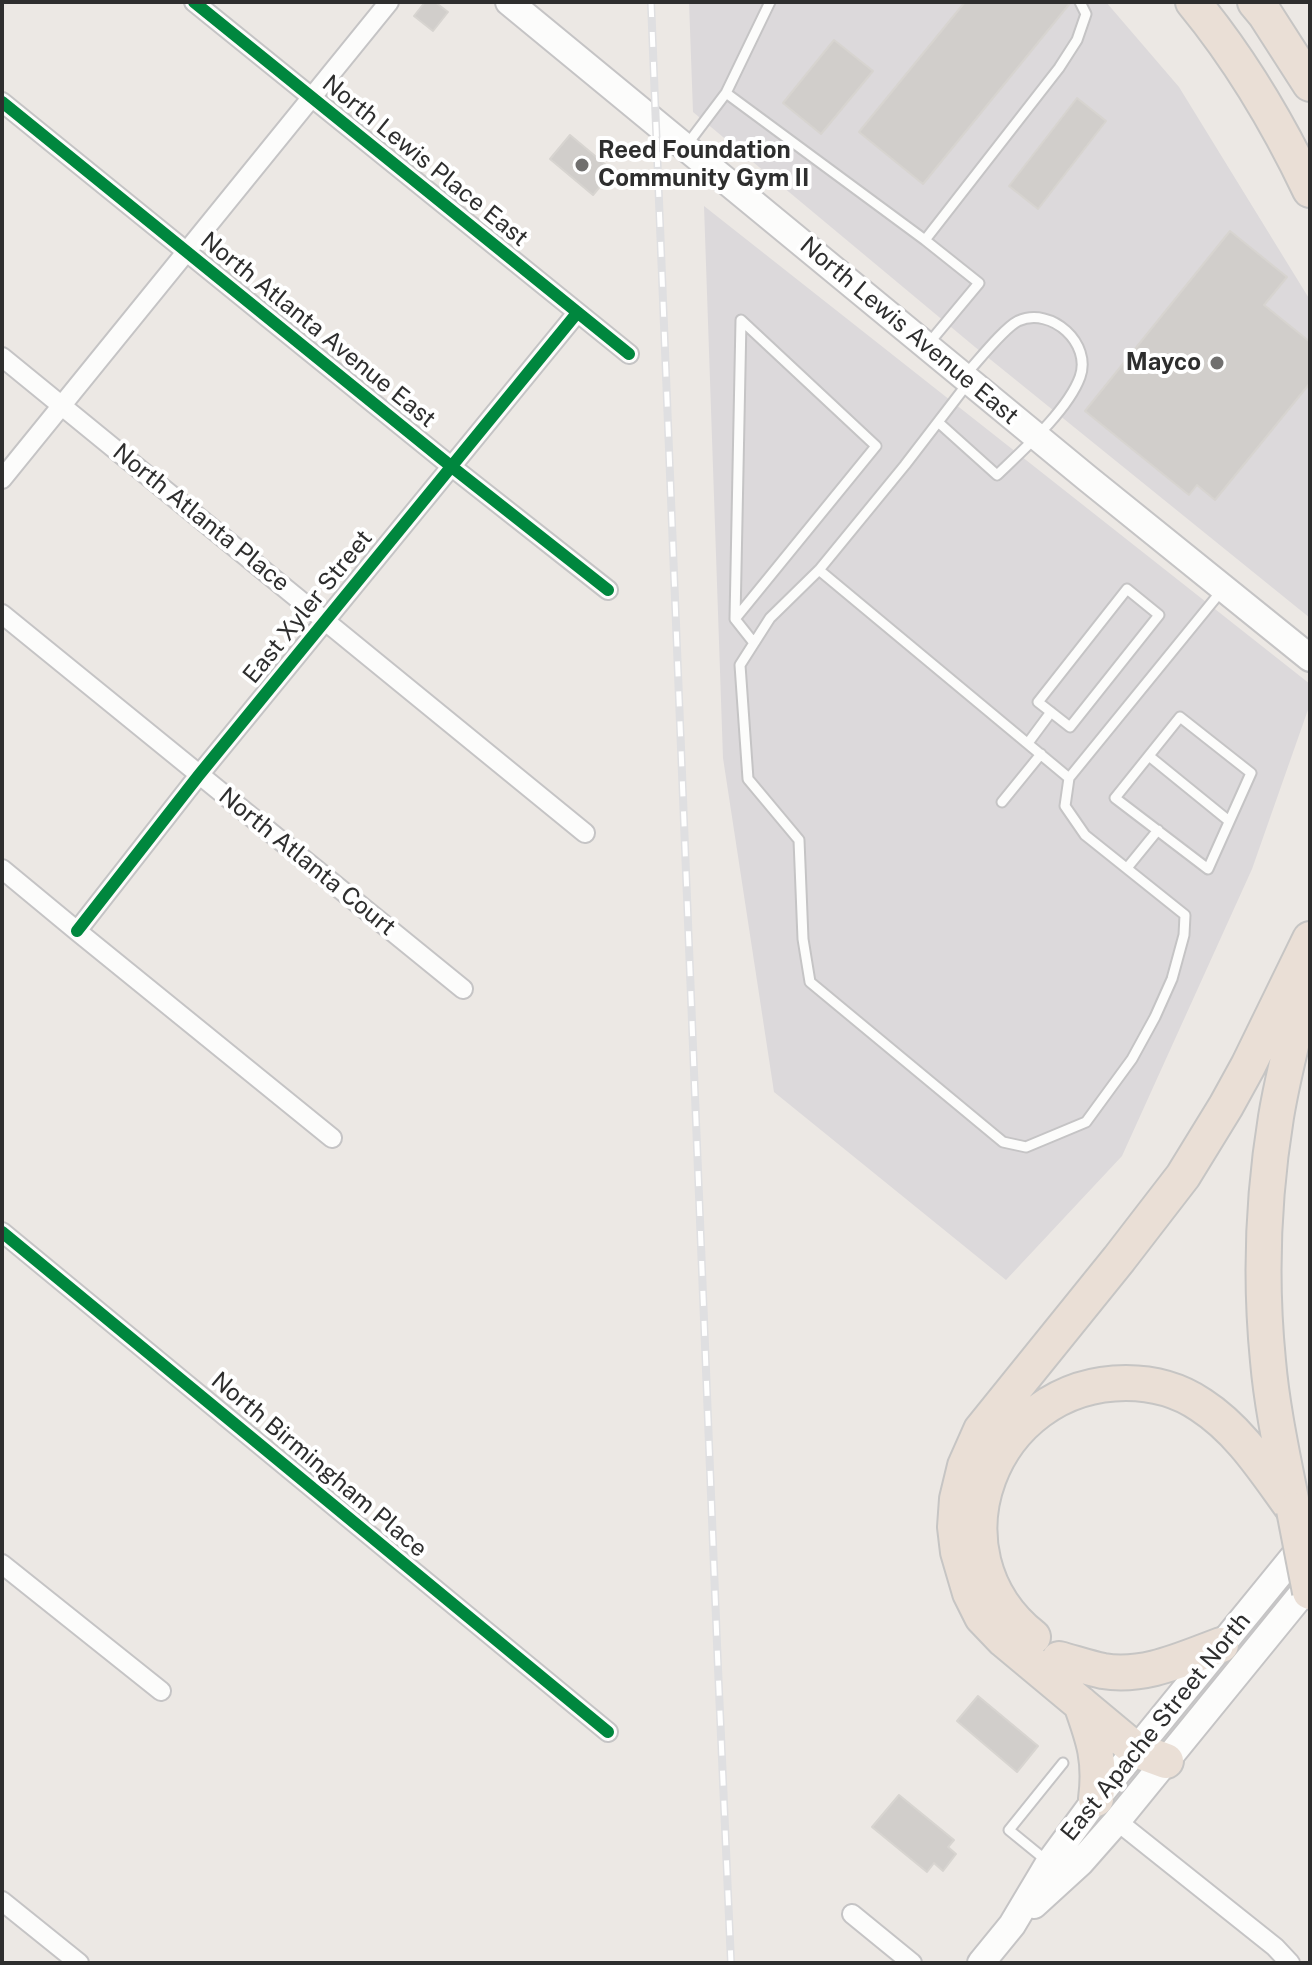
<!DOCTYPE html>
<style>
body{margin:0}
#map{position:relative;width:1312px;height:1965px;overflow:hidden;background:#ece8e4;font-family:"Public Sans",sans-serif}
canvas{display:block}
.frame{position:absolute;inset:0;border:4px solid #2e2e2e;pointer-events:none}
</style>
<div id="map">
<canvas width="1312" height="1965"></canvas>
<div class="frame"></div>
</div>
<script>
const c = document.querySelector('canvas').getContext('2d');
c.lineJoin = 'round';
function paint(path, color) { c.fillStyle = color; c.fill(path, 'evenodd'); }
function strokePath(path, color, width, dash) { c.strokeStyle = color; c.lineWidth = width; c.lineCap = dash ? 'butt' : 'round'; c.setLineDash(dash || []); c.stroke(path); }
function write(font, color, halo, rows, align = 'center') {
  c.font = font + ' "Public Sans",sans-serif'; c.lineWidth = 8; c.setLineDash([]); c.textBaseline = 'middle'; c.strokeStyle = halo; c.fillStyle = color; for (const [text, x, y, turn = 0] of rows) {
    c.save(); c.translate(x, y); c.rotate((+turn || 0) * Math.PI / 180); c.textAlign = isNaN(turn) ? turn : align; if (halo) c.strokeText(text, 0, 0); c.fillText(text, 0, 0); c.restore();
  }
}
const industrial = new Path2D(`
 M689,2H1106L1179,87L1310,300V618L975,347L693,112Z
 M704,206L1310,684V704L1252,869L1122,1156L1006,1280L774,1092L723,758Z`);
const building = new Path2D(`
 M425,2H435L448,12L433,31L414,16Z
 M965,2H1071L923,184L859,132Z
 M834,40L873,71L821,134L783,103Z
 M1077,98L1106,121L1038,209L1009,186Z
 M570,135L613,171L593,195L550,159Z
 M1230,231L1287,277L1264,305L1310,342V383L1215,500L1197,485L1189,495L1085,411Z
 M978,1696L1038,1746L1017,1772L957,1721Z
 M899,1795L954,1840L948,1847L956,1854L943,1871L934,1863L927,1872L872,1827Z`);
const lane = new Path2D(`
 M726,93L925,240L979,283L929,343
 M686,146L726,93L770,2
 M925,240L1059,68L1077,40L1086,14L1080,2
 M968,383L905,465L819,570L770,618L740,665L748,779L799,840L803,939L810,982L1003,1142L1026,1147L1086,1122L1132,1059L1155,1017L1172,979L1184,935L1185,915L1085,835L1065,806L1069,778L1223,589
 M938,422L997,475C1023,450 1068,410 1080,377C1092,344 1052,306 1018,321C1004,328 978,361 966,374
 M819,570L1069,778
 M1127,589L1159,615L1070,727L1038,702Z
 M735,619L876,446L741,320L735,619L754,643
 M1180,717L1251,773L1208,869L1115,798Z
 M1028,743L1051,712
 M1149,756L1229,821
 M1002,802L1041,754
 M1127,868L1158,830
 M1047,1861L1009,1830L1063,1763`);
const street = new Path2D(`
 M194,2L629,354
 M2,102L452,467L608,590
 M2,357L585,833
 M2,479L389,2
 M2,614L463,989
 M2,869L77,931L332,1138
 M77,931L199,775L577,313
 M2,1232L608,1732
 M2,1564L161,1691
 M1117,1821L1275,1947L1290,1963
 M2,1901L79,1963
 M852,1914L912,1963`);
const secondary = new Path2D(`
 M509,2L1087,478L1310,658
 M1034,1905L1080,1863L1117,1821L1310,1584
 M981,1963L1012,1925L1049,1863L1096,1799L1308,1539`);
const highway = new Path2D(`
 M1193,2C1240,59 1278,123 1310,190
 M1255,2L1265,14L1310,84
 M1291,1499C1282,1453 1272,1407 1268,1361C1260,1280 1263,1197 1276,1117C1284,1069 1297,1021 1309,974
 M1033,1637C926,1552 991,1383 1126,1383C1153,1383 1179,1390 1201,1405C1241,1431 1266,1472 1294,1510
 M1059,1659C1074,1663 1088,1668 1103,1671C1144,1678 1183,1659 1221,1645
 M1081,1704C1094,1740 1101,1761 1096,1799
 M1166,1761L1136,1750L1004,1640L982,1617L970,1593L958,1552L955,1527L957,1499L965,1466L981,1430L1119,1259L1183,1176L1226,1106L1248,1066L1310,939`);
const rail = new Path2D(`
 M651,2L718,1668L731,1963`);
const highwayBridge = new Path2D(`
 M1294,1510L1310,1592`);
const cycleway = new Path2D(`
 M194,2L629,354
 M2,102L452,467L608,590
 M77,931L199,775L577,313
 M2,1232L608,1732`);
const markers = [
 [582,165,8,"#706f6e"],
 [1217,363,8,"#706f6e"]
];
const poiNames = [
 ["Reed Foundation",598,151],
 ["Community Gym II",598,179],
 ["Mayco",1201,363,"right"]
];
const streetNames = [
 ["North Lewis Place East",425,161,39],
 ["North Atlanta Avenue East",318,330,39],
 ["North Lewis Avenue East",909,331,40],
 ["North Atlanta Place",201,518,39],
 ["East Xyler Street",308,607,-51],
 ["North Atlanta Court",307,862,39],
 ["North Birmingham Place",319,1465,40],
 ["East Apache Street North",1156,1727,-51]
];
paint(industrial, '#dcd9db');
paint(building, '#d1cecb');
strokePath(building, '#d7d4d0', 2);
strokePath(lane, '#c5c4c5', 13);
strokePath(street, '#c5c4c5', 22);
strokePath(secondary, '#c5c4c5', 30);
strokePath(highway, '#c6c5c4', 38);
strokePath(lane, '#fcfcfb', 9);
strokePath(street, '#fcfcfb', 18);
strokePath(secondary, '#fcfcfb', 26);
strokePath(highway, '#eadfd6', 34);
strokePath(rail, '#dfdfe1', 8);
strokePath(rail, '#fff', 5, [15]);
strokePath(highwayBridge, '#c6c5c4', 38, []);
strokePath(highwayBridge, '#eadfd6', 34);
strokePath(cycleway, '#00873e', 12);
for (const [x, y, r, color] of markers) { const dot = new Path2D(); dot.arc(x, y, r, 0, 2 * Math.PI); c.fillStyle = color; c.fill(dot); strokePath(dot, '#fff', 3); }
write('bold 24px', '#2e2e2e', '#fff', poiNames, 'left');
write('24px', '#2e2e2e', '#fff', streetNames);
</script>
